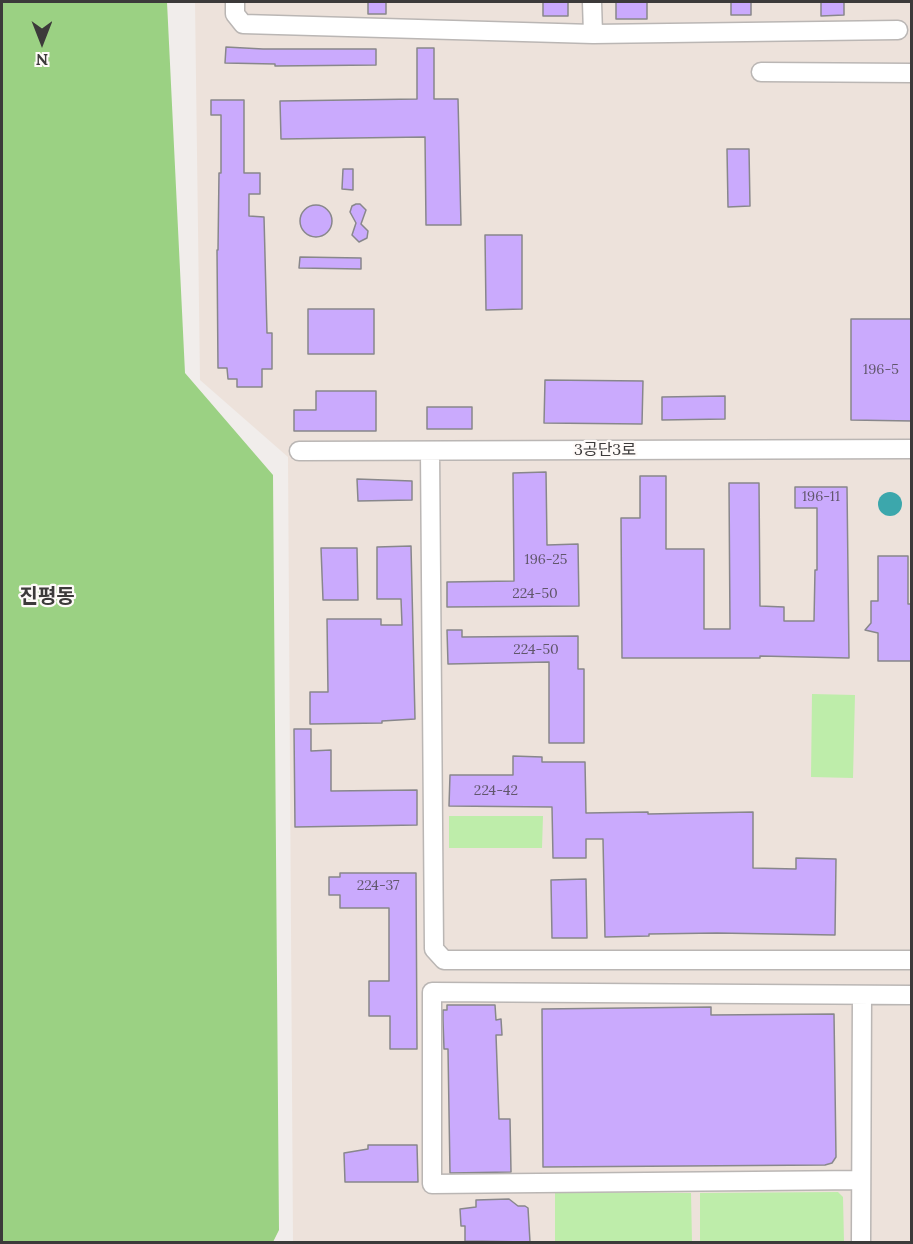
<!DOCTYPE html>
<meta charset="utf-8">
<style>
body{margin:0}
#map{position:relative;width:913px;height:1244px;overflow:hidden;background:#f1edeb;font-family:Lora,serif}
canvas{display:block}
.frame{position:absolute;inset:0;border:3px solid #3c3a3a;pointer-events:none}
.north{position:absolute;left:12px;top:12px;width:60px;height:60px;-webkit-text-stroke:4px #fefaf8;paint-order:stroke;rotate:180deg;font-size:16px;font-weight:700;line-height:24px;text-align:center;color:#3c3a3a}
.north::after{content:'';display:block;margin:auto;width:21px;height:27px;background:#3c3a3a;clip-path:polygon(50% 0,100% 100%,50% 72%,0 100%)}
</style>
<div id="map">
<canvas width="913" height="1244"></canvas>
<div class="frame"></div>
<div class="north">N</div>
</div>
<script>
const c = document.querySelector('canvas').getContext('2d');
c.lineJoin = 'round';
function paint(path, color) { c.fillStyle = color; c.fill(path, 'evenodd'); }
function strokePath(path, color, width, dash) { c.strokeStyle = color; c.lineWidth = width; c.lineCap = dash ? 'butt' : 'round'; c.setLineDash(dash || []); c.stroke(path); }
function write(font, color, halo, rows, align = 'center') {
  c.font = font + ' Lora,"Noto Sans KR",serif'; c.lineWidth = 4.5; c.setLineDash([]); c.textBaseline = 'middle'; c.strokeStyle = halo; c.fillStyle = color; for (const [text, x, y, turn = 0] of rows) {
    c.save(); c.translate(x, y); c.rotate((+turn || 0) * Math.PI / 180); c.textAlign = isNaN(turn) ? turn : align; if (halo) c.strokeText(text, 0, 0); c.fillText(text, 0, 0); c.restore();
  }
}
const built = new Path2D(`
 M195,2H911V1242H293L288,457L200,380Z`);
const green = new Path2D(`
 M812,694L855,695L853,778L811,777Z
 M449,816H543L542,848H449Z
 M555,1192L691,1193L692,1242H555Z
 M838,1192L843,1197L844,1242H700V1193Z`);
const forest = new Path2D(`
 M2,2H167L185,373L273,475L279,1230L273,1242H2Z`);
const water = new Path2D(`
 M878 504a12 12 0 1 1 24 0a12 12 0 1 1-24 0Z`);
const building = new Path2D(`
 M368,2H386V14H368Z
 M543,2H568V16H543Z
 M616,2H647V19H616Z
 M731,2H751V15H731Z
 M821,2H844V15L821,16Z
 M226,47L263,49H376V65L275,66V64L225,63Z
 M417,48H434V99H458L461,225H426L425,137L281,139L280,101L417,99Z
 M211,100H244V173H260V194H249V216L264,217L267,333H272V369H262V387H237V379H228L227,368H218L217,250H218L219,173H221V115H211Z
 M727,149H749L750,206L728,207Z
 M343,169H353V190L342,189Z
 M356,204H360L366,210L361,224L368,231L367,238L359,242L352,235L356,223L350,212L352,206Z
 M300 221a16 16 0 1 1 32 0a16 16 0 1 1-32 0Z
 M485,235H522V309L486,310Z
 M300,257L361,258V269L299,268Z
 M308,309H374V354H308Z
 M851,319H912V421L851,420Z
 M545,380L643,381L642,424L544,423Z
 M316,391H376V431H294V410H316Z
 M725,396V419L662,420V397Z
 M427,407H472V429H427Z
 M546,472L547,545L578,544L579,606L447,607V582L514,581L513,473Z
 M640,476H666V549H704V629H730L729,483H759L760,606L784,607V621H814L815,570H817V508H795V487H847L849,658L760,656V658H622L621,518H640Z
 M357,479L412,481V500L358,501Z
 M411,546L415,719L382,721V723L310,724V692H328L327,619H381V625H402L401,599H377V547Z
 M321,548H357L358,600H323Z
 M878,556H908V604H912V661H878V633L865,630L871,623V601H878Z
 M447,630H462V637L578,636V669H584V743H549V662L448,664Z
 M294,729H311V751L331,750V791L417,790V825L295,827Z
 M513,756L542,757V762H585L586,813L648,812V814L753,812V868L796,869V858L836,859L835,935L717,933L649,934V936L605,937L603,839H586V858H553L552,807L449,806L450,775H513Z
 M340,873H416L417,1049H390V1016H369V981H389V908H340V895H329V877H340Z
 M586,879L587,938H552L551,880Z
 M447,1005H495L496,1020L501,1019L502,1035H496L499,1119H510L511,1172L450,1173L448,1049H444L443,1020V1010H447Z
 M711,1007V1015L834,1014L836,1157L832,1163L825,1165L543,1167L542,1009Z
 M368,1145H417L418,1182H345L344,1153L368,1149Z
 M509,1199L518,1206H525L528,1208L530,1242L465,1241V1226H461L460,1209L476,1207V1200Z`);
const minor = new Path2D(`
 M235,2V14L243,24L593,34L898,30
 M592,2L593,34
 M761,72L912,73
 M299,451L912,449
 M430,451L434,949L444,960H912
 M861,1180L432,1184V992L912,995
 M861,1242L862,995`);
const numberNames = [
 ["196-5",881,370],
 ["196-11",821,497],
 ["196-25",546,560],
 ["224-50",535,594],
 ["224-50",536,650],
 ["224-42",496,791],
 ["224-37",378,886]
];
const streetNames = [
 ["3공단3로",605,450]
];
const quarterNames = [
 ["진평동",47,597]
];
paint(built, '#ede2db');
paint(green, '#beedaa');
paint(forest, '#9bd183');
paint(water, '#3ca7ac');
paint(building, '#caaafd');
strokePath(building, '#88878b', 1.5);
strokePath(minor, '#bab6b4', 21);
strokePath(minor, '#fff', 18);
write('14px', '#60566b', null, numberNames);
write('16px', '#3c3a3a', '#fefaf8', streetNames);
write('bold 20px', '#3c3a3a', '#fefaf8', quarterNames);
</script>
